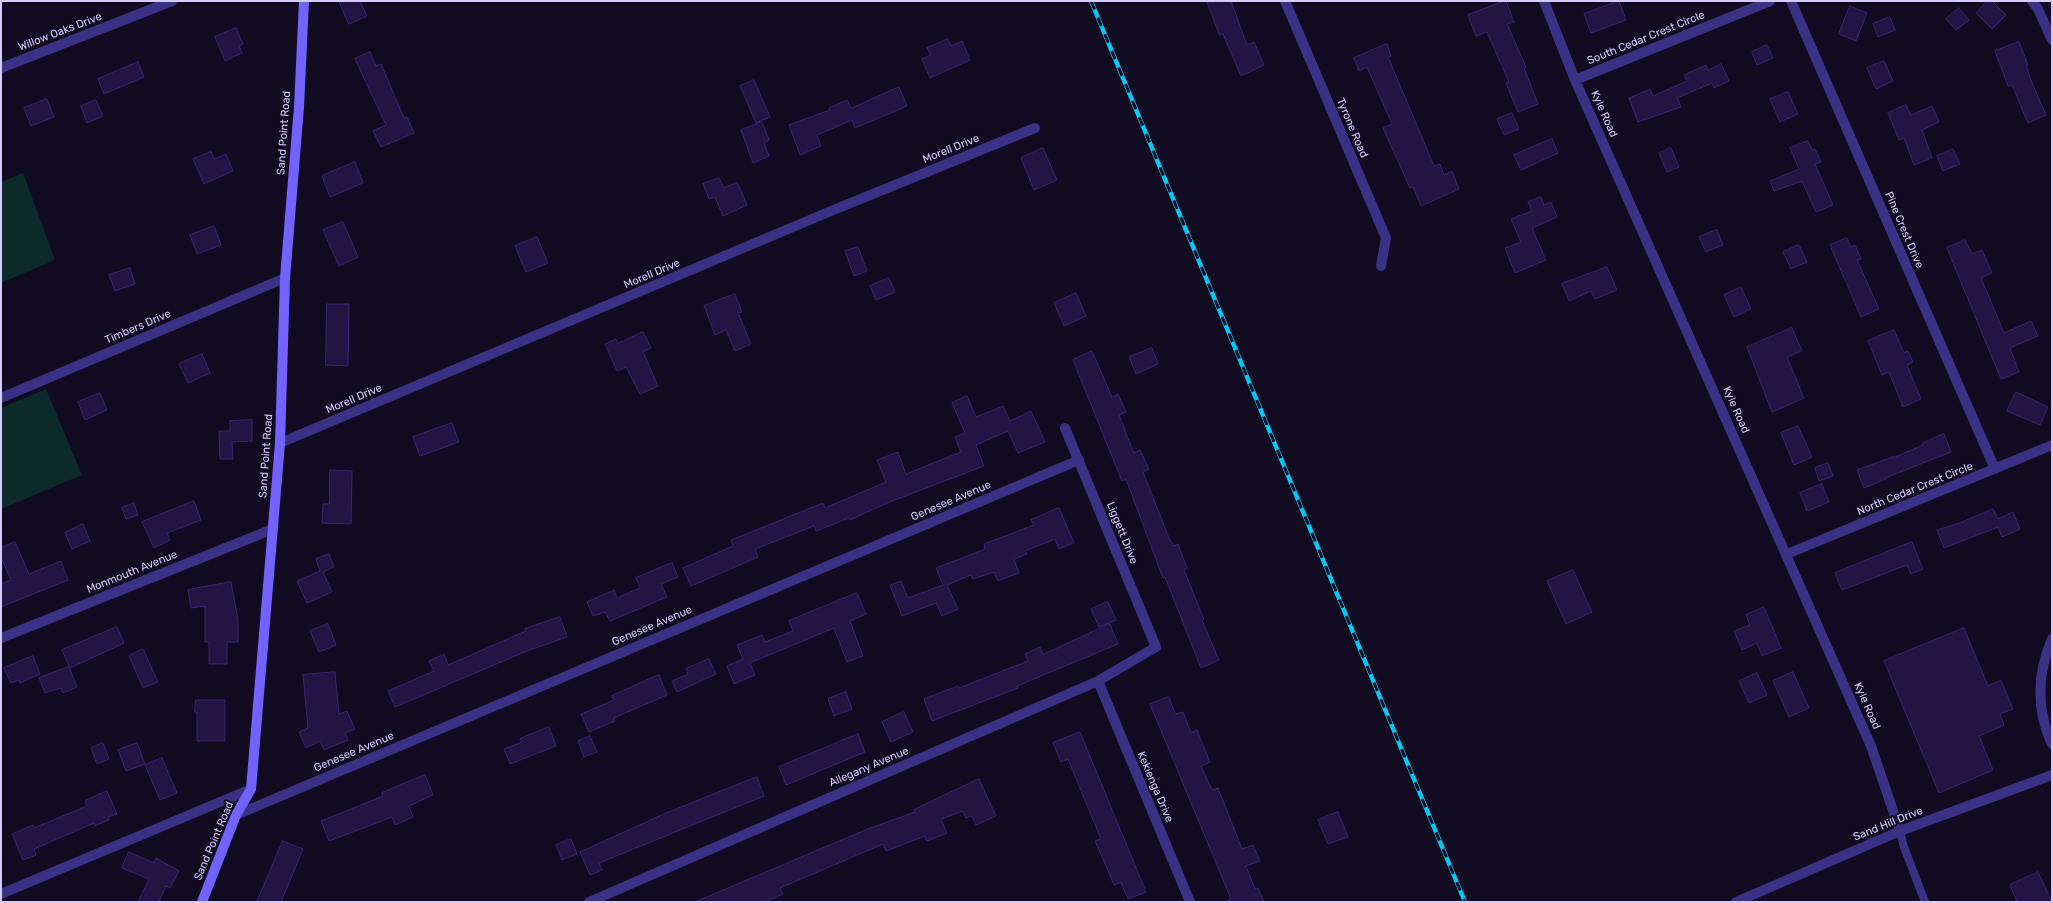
<!DOCTYPE html>
<style>
body{margin:0}
#map{position:relative;width:2053px;height:903px;overflow:hidden;background:#100b21;font-family:Rubik,sans-serif}
canvas{display:block}
.frame{position:absolute;inset:0;border:2px solid #d5cbff;pointer-events:none}
</style>
<div id="map">
<canvas width="2053" height="903"></canvas>
<div class="frame"></div>
</div>
<script>
const c = document.querySelector('canvas').getContext('2d');
c.lineJoin = 'round';
function paint(path, color) { c.fillStyle = color; c.fill(path, 'evenodd'); }
function strokePath(path, color, width, dash) { c.strokeStyle = color; c.lineWidth = width; c.lineCap = dash ? 'butt' : 'round'; c.setLineDash(dash || []); c.stroke(path); }
function write(font, color, halo, rows, align = 'center') {
  c.font = font + ' Rubik,sans-serif'; c.lineWidth = 4; c.setLineDash([]); c.textBaseline = 'middle'; c.strokeStyle = halo; c.fillStyle = color; for (const [text, x, y, turn = 0] of rows) {
    c.save(); c.translate(x, y); c.rotate((+turn || 0) * Math.PI / 180); c.textAlign = isNaN(turn) ? turn : align; if (halo) c.strokeText(text, 0, 0); c.fillText(text, 0, 0); c.restore();
  }
}
const green = new Path2D(`
 M23,173L55,260L1,283V182Z
 M46,389L82,475L1,509V408Z`);
const building = new Path2D(`
 M339,1H360L367,16L349,24Z
 M1207,1H1231L1247,45L1254,42L1264,65L1241,76L1223,34L1220,35Z
 M1504,1H1506L1514,22L1507,24L1526,67L1524,68L1538,104L1518,112L1506,83L1509,82L1487,32L1476,36L1468,15Z
 M1619,1L1626,20L1591,33L1584,14Z
 M1988,1H1992L2006,15L1992,29L1976,13Z
 M1850,6L1867,13L1856,41L1839,34Z
 M1959,8L1969,20L1956,30L1946,19Z
 M1890,17L1895,30L1878,37L1873,24Z
 M236,28L243,44L239,46L242,53L225,61L215,37Z
 M948,39L951,46L962,41L970,60L930,78L922,59L931,55L927,48Z
 M2019,42L2028,65H2026L2030,78L2046,115L2028,123L2012,85L2008,86L1995,51Z
 M1387,44L1391,56L1388,57L1434,166L1440,164L1444,175L1452,171L1459,189L1421,206L1413,187L1410,188L1383,128L1392,124L1367,67L1359,71L1354,58Z
 M1767,45L1773,58L1757,65L1752,52Z
 M370,52L376,66L381,64L404,118L407,117L414,133L381,147L373,131L386,125L355,59Z
 M1884,61L1893,81L1876,89L1867,68Z
 M138,62L144,77L104,94L98,79Z
 M1721,64L1729,81L1714,88L1712,83L1677,98L1681,107L1638,122L1629,98L1650,89L1653,96L1687,81L1684,75L1706,65L1708,70Z
 M754,80L770,117L756,123L740,86Z
 M899,87L907,106L855,128L852,120L817,135L821,146L800,155L789,125L830,110L829,108L847,100L851,108Z
 M1788,92L1798,114L1780,122L1770,99Z
 M47,99L54,117L31,126L24,108Z
 M96,100L103,116L87,123L81,106Z
 M1906,105L1911,115L1932,106L1939,122L1922,130L1932,158L1914,165L1904,138L1899,140L1888,113Z
 M1512,113L1519,129L1504,135L1497,119Z
 M762,122L769,140L764,143L769,156L753,163L741,130Z
 M1552,139L1558,153L1521,170L1514,155Z
 M1808,141L1812,150L1815,149L1821,162L1815,164L1833,205L1816,212L1802,181L1774,191L1770,181L1799,169L1790,148Z
 M1043,148L1057,180L1034,190L1021,158Z
 M1671,148L1679,167L1667,172L1659,153Z
 M1953,149L1960,164L1943,171L1937,156Z
 M211,152L214,159L226,154L233,171L204,184L193,159Z
 M355,162L363,183L330,197L322,176Z
 M719,178L724,188L737,182L747,205L723,216L715,197L709,199L703,184Z
 M1541,197L1544,205L1551,202L1557,217L1532,228L1546,260L1515,273L1505,248L1521,242L1511,219L1532,211L1528,202Z
 M343,222L358,257L339,266L323,230Z
 M214,226L221,245L197,254L190,235Z
 M1717,230L1723,245L1706,252L1699,237Z
 M537,237L548,263L526,272L515,246Z
 M1847,238L1851,247L1855,245L1861,259L1857,260L1879,309L1861,317L1830,245Z
 M1965,240L1972,254L1982,250L1992,273L1981,278L2004,333L2031,321L2038,336L2010,348L2019,372L2001,379L1947,248Z
 M1799,245L1807,262L1791,269L1783,252Z
 M858,247L867,271L854,276L845,251Z
 M1607,267L1617,290L1595,299L1591,291L1569,301L1562,284Z
 M130,268L135,284L115,291L109,275Z
 M889,278L895,292L876,300L870,286Z
 M1741,287L1751,309L1734,317L1724,295Z
 M1076,293L1086,316L1064,326L1054,303Z
 M735,294L742,312L738,313L751,344L735,351L726,330L715,335L704,306Z
 M327,304H349L348,366L326,365Z
 M1792,328L1802,351L1787,357L1804,398L1772,412L1747,347Z
 M1894,330L1904,353L1908,351L1913,362L1907,365L1921,399L1903,407L1889,372L1882,375L1868,341Z
 M643,332L651,348L643,352L658,386L640,394L626,367L617,371L605,344L616,339L618,343Z
 M1152,348L1158,364L1136,374L1129,357Z
 M1092,351L1112,397L1118,394L1126,412L1119,415L1125,429H1124L1134,453L1140,450L1149,469L1143,472L1169,538L1174,546L1178,544L1187,568L1184,570L1204,619L1202,620L1219,660L1201,668L1165,577L1163,578L1126,479L1122,481L1073,360Z
 M202,354L210,373L188,383L179,364Z
 M2016,392L2048,407L2040,425L2007,411Z
 M100,393L107,410L85,420L78,402Z
 M967,396L976,417L1003,406L1010,421L1031,411L1045,442L1018,453L1008,431L976,445L984,466L887,503L850,520L849,518L816,531L814,526L755,549L758,557L691,586L683,568L733,546L731,540L823,503L825,508L886,482L877,460L898,452L906,474L961,452L955,437L965,433L952,403Z
 M252,420V441L232,442L233,459H220L219,431H230V421Z
 M452,423L459,442L420,456L413,437Z
 M1798,426L1812,457L1794,465L1781,433Z
 M1944,434L1951,452L1885,478L1886,479L1864,488L1857,470L1895,456V457L1923,445V443Z
 M1828,463L1833,476L1819,481L1815,468Z
 M330,470L352,471L351,524L322,523L323,504H329Z
 M1822,484L1829,502L1807,511L1800,493Z
 M194,501L201,520L167,533L170,540L154,548L142,522Z
 M134,503L138,515L126,519L122,508Z
 M1059,508L1074,543L1059,549L1055,539L1025,551L1027,554L1014,559L1019,573L998,581L994,572L973,579L971,575L947,585L958,609L942,616L936,603L902,616L890,585L901,581L908,598L943,585L936,568L985,549L984,544L1034,525L1031,520Z
 M1993,509L1998,519L2013,512L2020,529L2002,537L1998,527L1944,548L1937,530L1960,523Z
 M83,524L90,541L72,549L65,533Z
 M15,542L29,574L61,561L68,580L1,607V584L11,580L1,557V548Z
 M1912,542L1923,569L1911,574L1907,565L1842,590L1835,573Z
 M329,554L334,567L323,572L332,592L307,603L297,581L320,571L316,559Z
 M672,563L678,577L661,584L667,597L610,621L605,612L593,616L587,602L614,590L617,598L640,588L636,578Z
 M1573,570L1592,612L1566,624L1547,581Z
 M231,582L238,620V642H227V664H209V642H205V606L191,608L188,590Z
 M857,593L866,614L850,621L863,656L847,662L834,628L750,663L755,675L734,684L727,666L743,659L737,645L762,635L765,642L793,631L789,621Z
 M1108,602L1116,620L1099,627L1091,609Z
 M1764,607L1781,648L1762,656L1757,643L1742,650L1734,631L1750,625L1746,615Z
 M560,617L567,637L527,651L395,707L388,691L434,671L429,661L444,654L448,665L526,631L525,629Z
 M328,624L336,645L319,652L310,631Z
 M1110,624L1118,644L1017,686L1018,688L932,721L924,699L958,686L959,688L1028,661L1025,654L1040,647L1043,654Z
 M117,627L124,643L70,668L62,650Z
 M1964,628L1988,686L2001,680L2013,709L2000,714L2004,725L1979,736L1993,770L1939,793L1884,661Z
 M143,649L158,682L143,688L129,656Z
 M33,656L40,674L20,683L19,680L11,683L4,668Z
 M709,659L716,674L677,692L672,681L688,674L686,669Z
 M69,667L77,687L63,693L61,688L45,693L39,678Z
 M335,672L339,714L347,711L355,729L345,733L348,740L324,750L320,741L306,748L299,732L308,728L303,675Z
 M1793,672L1809,708L1789,717L1773,681Z
 M1757,673L1767,695L1749,703L1739,681Z
 M659,675L667,695L614,718L615,721L589,732L581,714L614,700L612,696Z
 M846,692L852,709L834,716L828,699Z
 M1169,697L1175,714L1183,712L1191,733L1197,730L1210,762L1201,766L1212,790L1218,788L1242,849L1253,845L1260,861L1246,866L1255,889L1258,888L1264,902H1225L1231,899L1150,704Z
 M196,700H225V741H197V712H195Z
 M904,712L913,732L891,742L882,722Z
 M549,727L556,746L510,764L504,749L522,742L520,739Z
 M1080,732L1146,892L1128,899L1121,882L1114,885L1103,859L1095,841L1101,839L1068,759L1061,762L1053,743Z
 M858,734L865,752L786,785L779,767Z
 M590,736L597,752L584,757L578,741Z
 M103,743L109,759L97,764L91,748Z
 M137,743L145,764L126,771L118,750Z
 M162,758L177,793L160,800L145,765Z
 M425,775L433,795L409,806L413,817L395,825L392,817L329,841L321,821L383,796L382,793Z
 M757,777L764,796L599,863L602,870L590,875L580,852L664,814Z
 M979,779L996,816L976,825L972,816L966,818L963,811L941,819L947,833L927,841L925,836L886,851L883,844L780,888L783,894L765,902H695L865,830L915,812L914,810Z
 M107,791L117,814L108,817L109,820L95,826L94,823L34,849L36,855L23,860L12,834L33,825L34,828L87,806L85,801Z
 M1338,812L1348,837L1328,844L1318,820Z
 M571,839L577,854L562,860L556,845Z
 M283,841L303,849L281,902H257Z
 M129,852L154,863L156,858L179,871L170,888L166,886L159,902H138L149,879L122,868Z
 M2038,872L2052,902H2017L2010,885Z`);
const lane = new Path2D(`
 M1900,831L1904,847L1925,902`);
const street = new Path2D(`
 M1285,1L1386,238L1381,266
 M1544,1L1575,80L1871,746L1900,831
 M1791,1L1995,469
 M2032,1L2038,9L2052,40
 M1,68L172,1
 M1575,80L1770,1
 M1,398L285,278
 M280,443L831,211L1035,128
 M1787,554L2052,445
 M1,638L273,529
 M2052,639C2037,673 2036,710 2052,744
 M1098,681L1190,902
 M236,815L1079,460
 M1,894L251,789
 M589,902L1098,681L1156,647L1065,428
 M1736,902L1900,831L2052,775`);
const secondary = new Path2D(`
 M202,902L236,815L251,789L280,443L285,278L299,107L304,1`);
const rail = new Path2D(`
 M1091,1L1465,902`);
const streetNames = [
 ["Willow Oaks Drive",60,32,-21],
 ["South Cedar Crest Circle",1646,38,-22],
 ["Kyle Road",1604,114,66],
 ["Tyrone Road",1352,128,67],
 ["Sand Point Road",284,133,-86],
 ["Morell Drive",951,149,-22],
 ["Pine Crest Drive",1904,230,67],
 ["Morell Drive",652,274,-23],
 ["Timbers Drive",138,327,-23],
 ["Morell Drive",354,399,-23],
 ["Kyle Road",1736,410,66],
 ["Sand Point Road",266,456,-86],
 ["North Cedar Crest Circle",1915,489,-22],
 ["Genesee Avenue",951,501,-23],
 ["Liggett Drive",1122,533,68],
 ["Monmouth Avenue",132,572,-22],
 ["Genesee Avenue",652,626,-23],
 ["Kyle Road",1867,706,66],
 ["Genesee Avenue",354,752,-23],
 ["Allegany Avenue",869,767,-23],
 ["Kekienga Drive",1155,787,67],
 ["Sand Hill Drive",1888,824,-22],
 ["Sand Point Road",214,841,-67]
];
paint(green, '#0d2a2b');
paint(building, '#221544');
strokePath(building, '#3a2572', 1);
strokePath(lane, '#3b3184', 8);
strokePath(street, '#3b3184', 10);
strokePath(secondary, '#7262ff', 10);
strokePath(rail, '#00cbf6', 4.5);
strokePath(rail, '#100b21', 3, [9]);
write('11px', '#d5cbff', '#100b21', streetNames);
</script>
